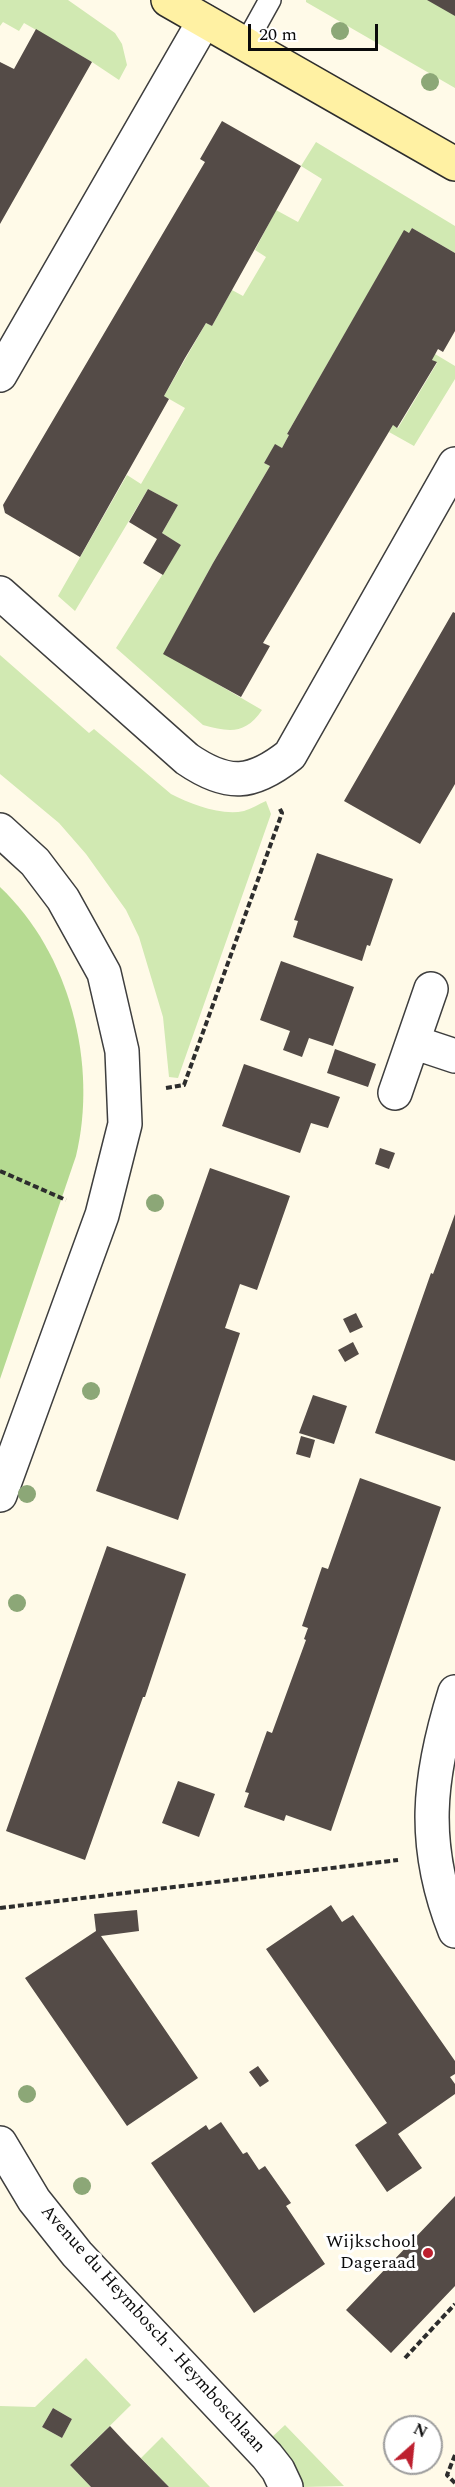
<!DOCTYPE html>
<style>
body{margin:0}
#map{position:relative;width:455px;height:2487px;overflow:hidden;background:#fffae8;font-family:Spectral,serif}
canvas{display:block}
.north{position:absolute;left:383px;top:2415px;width:60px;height:60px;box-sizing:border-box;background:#fff;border:2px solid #9d9d9d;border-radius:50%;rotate:27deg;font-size:16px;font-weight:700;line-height:24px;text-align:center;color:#0b0b0b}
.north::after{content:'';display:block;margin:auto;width:21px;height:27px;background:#bd202f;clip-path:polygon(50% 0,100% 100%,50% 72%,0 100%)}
.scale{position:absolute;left:248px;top:24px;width:130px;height:27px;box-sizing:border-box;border:3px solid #0b0b0b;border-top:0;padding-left:8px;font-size:18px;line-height:21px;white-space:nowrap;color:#0b0b0b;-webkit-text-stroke:4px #fff;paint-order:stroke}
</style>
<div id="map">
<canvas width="455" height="2487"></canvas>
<div class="north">N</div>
<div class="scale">20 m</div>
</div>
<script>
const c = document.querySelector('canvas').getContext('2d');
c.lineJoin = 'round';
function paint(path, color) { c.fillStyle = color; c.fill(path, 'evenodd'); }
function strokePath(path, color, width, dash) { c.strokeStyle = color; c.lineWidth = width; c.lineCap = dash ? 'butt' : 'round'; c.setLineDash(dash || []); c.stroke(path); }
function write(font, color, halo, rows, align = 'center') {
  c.font = font + ' Spectral,serif'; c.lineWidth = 6; c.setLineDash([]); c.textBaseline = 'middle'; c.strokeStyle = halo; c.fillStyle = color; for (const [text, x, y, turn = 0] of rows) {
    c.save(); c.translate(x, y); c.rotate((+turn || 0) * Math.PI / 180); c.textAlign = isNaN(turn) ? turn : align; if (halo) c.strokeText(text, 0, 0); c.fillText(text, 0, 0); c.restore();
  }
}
const green = new Path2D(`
 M0,0H68L115,33L122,44L127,65L119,80L92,62L24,23L19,31L3,22L0,26Z
 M306,0H455V88L306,2Z
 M316,142L455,226V253L412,228L409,233L404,231L287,434L289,435L282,448L275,445L264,463L270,466L213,563L164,653L262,710C245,735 229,732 203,725L116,648L181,545L162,533L178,505L148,489L75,611L58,596L127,475L141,484L185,408L164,396L206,323L212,326L232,290L243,296L266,257L255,250L276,210L298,222L322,179L301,166Z
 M435,354L455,366V379L414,446L389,432L393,425L398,428L437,363L432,360Z
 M0,655L89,733L94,729L171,794C191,804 221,816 244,811C251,809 259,804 266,801L271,814L178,1078L169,1077L163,1017L139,937L126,910L86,854L59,823L0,774Z
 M86,2358L131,2405L70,2465L91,2487H0V2406L35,2407ZM53,2408L72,2419L62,2438L42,2427Z
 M285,2425L344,2486L303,2487L285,2452L272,2437Z
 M162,2437L210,2487H169L141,2458Z`);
const forest = new Path2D(`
 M0,887C70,953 98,1064 76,1156L0,1379Z`);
const building = new Path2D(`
 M427,0H455V16Z
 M36,29L92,62L0,224V62L14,69Z
 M222,121L301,166L212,326L206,323L185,358L164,396L169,399L80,557L5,513L3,505L202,167L205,162L200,159Z
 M412,228L455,253V331L443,352L438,349L432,360L437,362L397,428L393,425L263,643L270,646L241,697L163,654L213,563L270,466L264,463L275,444L282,448L289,435L287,434L404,230L409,233Z
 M148,489L178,505L162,533L181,545L163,575L143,563L157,539L129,522Z
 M453,612L455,613V784L420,844L344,801Z
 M317,853L393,879L370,946L367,945L362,961L293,937L298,921L294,920Z
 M281,961L354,987L333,1046L309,1038L302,1057L283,1050L290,1031L260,1020Z
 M335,1049L376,1064L368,1087L327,1073Z
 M244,1064L340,1097L328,1128L311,1123L300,1153L222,1126Z
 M380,1148L395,1153L389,1169L375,1164Z
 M210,1168L290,1196L257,1290L240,1284L225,1328L240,1333L178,1520L96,1491Z
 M455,1214V1461L375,1433L431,1273L433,1274Z
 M356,1313L363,1327L350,1333L343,1319Z
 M353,1342L359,1354L345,1362L338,1350Z
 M313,1395L347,1406L334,1444L299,1433Z
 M301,1436L315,1440L310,1458L296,1454Z
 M360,1478L441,1507L331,1831L286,1815L284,1821L244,1807L249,1793L245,1792L267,1731L272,1733L291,1681L306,1640L304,1639L308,1628L302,1626L322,1567L328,1569Z
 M107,1546L186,1574L145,1697H143L85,1860L6,1831Z
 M178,1781L215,1794L199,1837L162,1823Z
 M331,1905L342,1922L353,1915L455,2061V2074L450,2077L455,2084V2094L398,2134L422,2168L387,2192L355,2145L387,2123L266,1949Z
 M137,1910L139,1931L101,1936L198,2078L127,2126L25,1978L96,1931L94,1914Z
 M258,2066L269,2081L260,2087L249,2072Z
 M221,2122L243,2154L247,2152L259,2170L265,2166L291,2203L286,2206L325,2264L254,2313L151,2163L206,2125L209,2130Z
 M455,2196V2286L391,2353L346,2310Z
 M53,2408L72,2419L62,2438L42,2427Z
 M110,2426L125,2442L169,2487H91L70,2465Z`);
const path = new Path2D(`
 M166,1088L184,1085L282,813L279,807
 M0,1171L66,1200
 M0,1908L398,1860
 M405,2358L455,2304
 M455,2455L447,2475L455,2483`);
const lane = new Path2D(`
 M245,45L270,0`);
const street = new Path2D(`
 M0,375L204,21
 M0,593L187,759C228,787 252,785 290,755L455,464
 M0,830L35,862L63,899L104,973L122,1051L125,1124L102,1215L0,1495
 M413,1042L455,1056
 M395,1093L431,989
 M455,1692C428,1778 421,1845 455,1931
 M0,2143L34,2200L77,2254L267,2456L278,2470L286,2487`);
const secondary = new Path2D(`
 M168,0L455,164`);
const trees = [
 [340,31],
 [430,82],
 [155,1203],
 [91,1391],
 [27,1494],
 [17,1603],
 [27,2094],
 [82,2186]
];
const markers = [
 [428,2253,6,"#bd202f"]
];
const poiNames = [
 ["Wijkschool",416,2243],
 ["Dageraad",416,2264]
];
const streetNames = [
 ["Avenue du Heymbosch - Heymboschlaan",152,2330,48]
];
paint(green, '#d1e9b2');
paint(forest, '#b5da91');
paint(building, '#544b47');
strokePath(lane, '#3e3e3e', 24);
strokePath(street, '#3e3e3e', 36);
strokePath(secondary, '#2d2d2d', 36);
strokePath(path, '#2d2d2d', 4, [6, 3]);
strokePath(lane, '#fff', 21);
strokePath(street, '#fff', 33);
strokePath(secondary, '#fff1a3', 33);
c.fillStyle = '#8ca777';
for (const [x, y] of trees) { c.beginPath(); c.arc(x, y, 9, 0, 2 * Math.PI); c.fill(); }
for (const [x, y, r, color] of markers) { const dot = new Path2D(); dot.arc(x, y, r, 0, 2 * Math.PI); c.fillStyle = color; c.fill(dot); strokePath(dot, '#fff', 2); }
write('18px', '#0b0b0b', '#fff', poiNames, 'right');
write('18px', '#0b0b0b', '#fff', streetNames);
</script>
